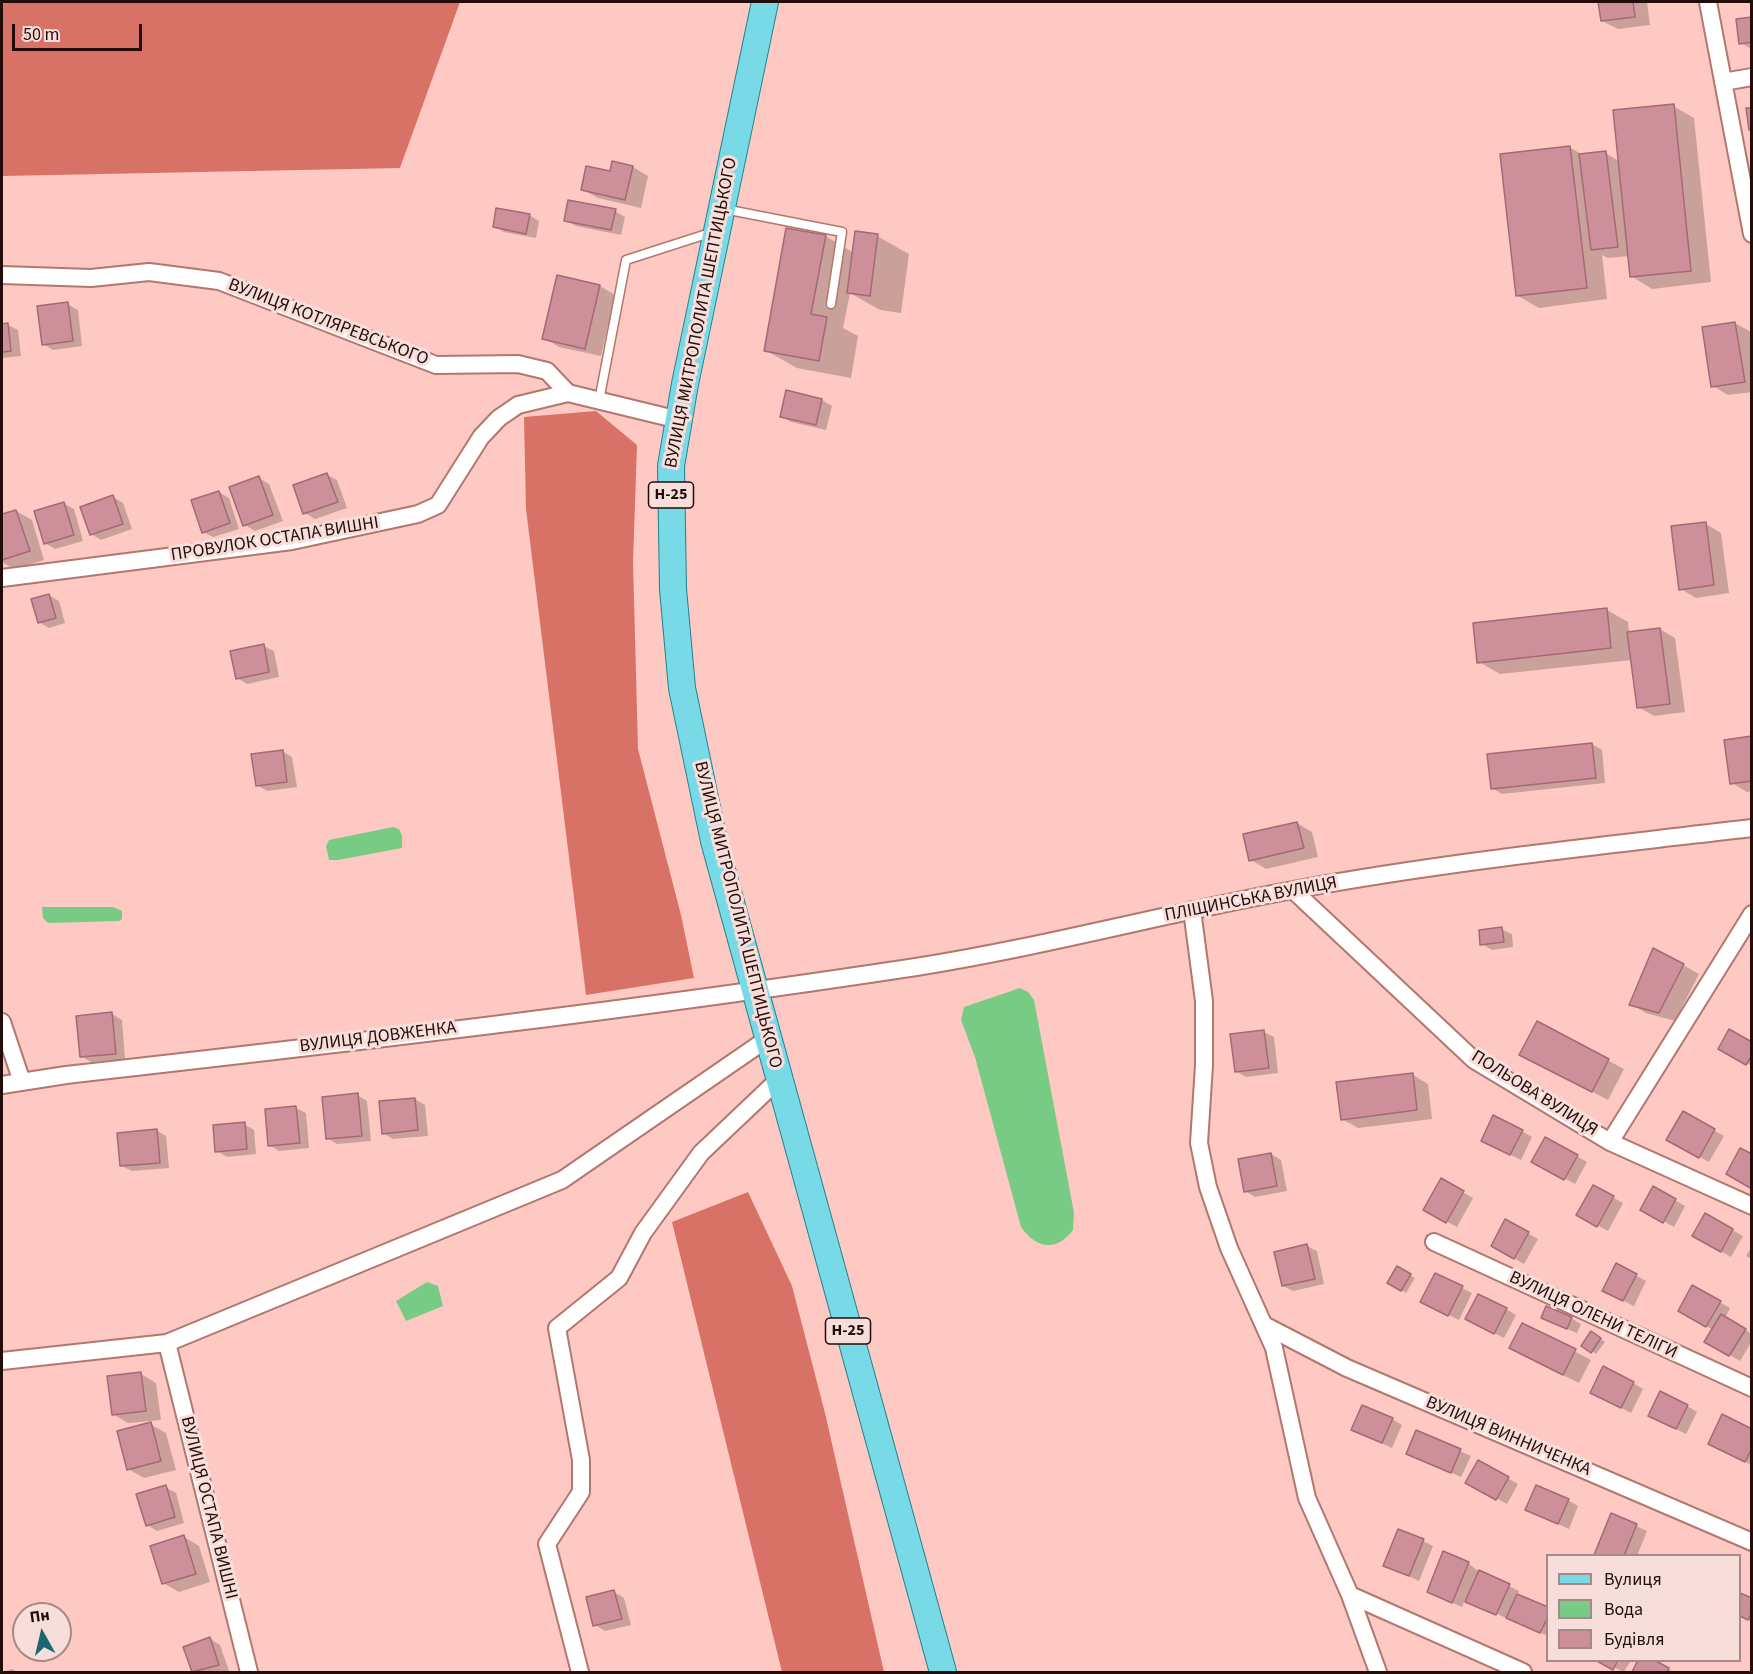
<!DOCTYPE html>
<meta charset="utf-8">
<style>
body{margin:0}
#map{position:relative;width:1753px;height:1674px;overflow:hidden;background:#fdc9c2;font-family:"Source Sans 3",sans-serif}
canvas{display:block}
.frame{position:absolute;inset:0;border:3px solid #230d0b;pointer-events:none}
.legend{position:absolute;left:1546px;top:1554px;width:195px;height:108px;box-sizing:border-box;background:#f8deda;border:2px solid #a38a87;margin:0;padding:8px 10px;list-style:none;font-size:18px;color:#230d0b}
.legend li{display:flex;align-items:center;gap:12px;height:30px}
.legend b{width:30px;border:2px solid #a38a87}
.north{position:absolute;left:12px;top:1602px;width:60px;height:60px;box-sizing:border-box;background:#f8deda;border:2px solid #a38a87;border-radius:50%;rotate:352deg;font-size:16px;font-weight:700;line-height:24px;text-align:center;color:#230d0b}
.north::after{content:'';display:block;margin:auto;width:21px;height:27px;background:#1c6771;clip-path:polygon(50% 0,100% 100%,50% 72%,0 100%)}
.scale{position:absolute;left:12px;top:24px;width:130px;height:27px;box-sizing:border-box;border:3px solid #230d0b;border-top:0;padding-left:8px;font-size:18px;line-height:21px;white-space:nowrap;color:#230d0b;-webkit-text-stroke:4px #f8deda;paint-order:stroke}
</style>
<div id="map">
<canvas width="1753" height="1674"></canvas>
<div class="frame"></div>
<ul class="legend">
<li><b style="height:8px;background:#77dae6"></b>Вулиця</li>
<li><b style="height:16px;background:#78cb84"></b>Вода</li>
<li><b style="height:16px;background:#cd909b"></b>Будівля</li>
</ul>
<div class="north">Пн</div>
<div class="scale">50 m</div>
</div>
<script>
const c = document.querySelector('canvas').getContext('2d');
c.lineJoin = 'round';
function paint(path, color) { c.fillStyle = color; c.fill(path, 'evenodd'); }
function strokePath(path, color, width, dash) { c.strokeStyle = color; c.lineWidth = width; c.lineCap = dash ? 'butt' : 'round'; c.setLineDash(dash || []); c.stroke(path); }
function write(font, color, halo, rows, align = 'center') {
  c.font = font + ' "Source Sans 3",sans-serif'; c.lineWidth = 6; c.setLineDash([]); c.textBaseline = 'middle'; c.strokeStyle = halo; c.fillStyle = color; for (const [text, x, y, turn = 0] of rows) {
    c.save(); c.translate(x, y); c.rotate((+turn || 0) * Math.PI / 180); c.textAlign = isNaN(turn) ? turn : align; if (halo) c.strokeText(text, 0, 0); c.fillText(text, 0, 0); c.restore();
  }
}
const forest = new Path2D(`
 M2,2H460L400,168L2,176Z
 M596,411L637,445L633,562L638,749L681,915L694,978L586,995L526,509L524,417Z
 M748,1192L792,1286L825,1413L884,1672H782L672,1222Z`);
const water = new Path2D(`
 M393,827L399,829L402,835V848L338,860H329L326,846L329,840Z
 M42,907H113L122,911V919L119,921L48,923L43,918Z
 M1020,988L1028,992L1034,1000L1074,1213L1073,1230C1056,1252 1037,1249 1021,1227L975,1057L961,1020L964,1007Z
 M427,1282L438,1286L443,1306L406,1321L396,1301Z`);
const shadow = new Path2D(`
 M1600,2H1647L1650,25L1618,29L1602,21Z
 M1752,18V48H1750L1740,43Z
 M1673,106L1694,118L1711,282L1652,289L1631,276L1629,256L1608,258L1602,255L1607,299L1539,308L1518,296L1569,147L1583,155L1605,153L1619,161Z
 M613,163L633,167L648,176L641,208L598,198L582,189L611,173Z
 M615,211L625,217L621,235L576,226L566,220Z
 M529,215L539,221L536,238L504,232L494,226Z
 M825,236L854,253L877,236L909,254L901,313L880,310L850,293L843,328L858,336L851,378L797,368L765,350Z
 M600,286L615,295L601,356L559,347L544,338Z
 M67,304L78,310L82,346L53,350L43,344Z
 M1735,323L1751,332L1752,392L1728,395L1713,386Z
 M2,325H8L18,330L21,356L2,358Z
 M822,400L832,406L826,430L791,422L781,416Z
 M327,475L337,480L347,508L315,519L305,513Z
 M259,478L269,484L283,521L255,531L245,525Z
 M219,492L229,498L239,529L213,537L203,532Z
 M113,497L123,503L132,529L101,540L91,534Z
 M64,504L74,509L83,541L55,549L45,543Z
 M16,511L32,520L44,560L14,569L2,562V516Z
 M1706,524L1721,533L1729,593L1696,598L1681,589Z
 M49,595L59,601L65,623L49,628L39,622Z
 M1607,610L1628,622L1629,633L1660,629L1675,638L1685,712L1654,716L1638,707L1632,660L1500,674L1479,662Z
 M263,646L274,651L279,677L247,684L237,678Z
 M1752,738V791L1747,792L1732,783Z
 M1592,744L1602,750L1605,783L1502,794L1492,788Z
 M282,751L292,757L297,787L267,791L257,785Z
 M1297,823L1312,832L1318,857L1266,869L1251,860Z
 M1501,929L1512,934L1513,947L1492,950L1482,944Z
 M1683,965L1699,974L1675,1021L1646,1013L1631,1004Z
 M112,1014L122,1020L125,1059L91,1062L81,1056Z
 M1538,1023L1624,1069L1608,1100L1537,1063Z
 M1264,1032L1274,1037L1278,1073L1246,1077L1236,1071Z
 M1752,1044V1066L1720,1048Z
 M1413,1075L1428,1084L1432,1119L1358,1128L1342,1119Z
 M357,1095L367,1101L371,1141L337,1144L327,1138Z
 M415,1099L425,1105L428,1136L393,1139L383,1133Z
 M296,1108L306,1113L309,1148L279,1151L269,1145Z
 M1683,1113L1724,1136L1709,1162L1668,1139Z
 M244,1124L254,1130L256,1154L227,1157L217,1151Z
 M156,1130L166,1136L169,1168L132,1171L122,1166Z
 M1522,1131L1532,1137L1521,1160L1492,1146Z
 M1545,1139L1587,1162L1575,1184L1533,1161Z
 M1271,1154L1281,1160L1287,1191L1255,1197L1245,1191Z
 M1442,1180L1473,1198L1457,1227L1425,1210Z
 M1594,1187L1623,1203L1608,1231L1578,1215Z
 M1654,1188L1685,1206L1674,1227L1642,1209Z
 M1705,1215L1743,1236L1731,1257L1694,1236Z
 M1506,1221L1538,1239L1524,1264L1493,1246Z
 M1307,1246L1317,1251L1324,1284L1293,1291L1283,1286Z
 M1752,1246V1259L1746,1256Z
 M1617,1265L1646,1281L1634,1306L1614,1296Z
 M1397,1268L1415,1278L1406,1293L1389,1282Z
 M1436,1275L1472,1293L1459,1320L1432,1307Z
 M1693,1287L1730,1308L1725,1318L1752,1334V1341L1740,1361L1706,1341L1713,1330L1680,1311Z
 M1506,1309L1516,1315L1504,1338L1477,1325Z
 M1571,1318L1581,1324L1577,1333L1552,1323Z
 M1523,1325L1591,1360L1579,1383L1527,1357Z
 M1596,1335L1605,1342L1596,1354L1583,1345Z
 M141,1374L156,1383L161,1420L128,1423L113,1414Z
 M1633,1383L1643,1389L1631,1413L1602,1398Z
 M1687,1406L1697,1412L1686,1434L1660,1421Z
 M1392,1419L1402,1425L1392,1448L1353,1430Z
 M150,1424L166,1433L176,1470L144,1478L128,1469Z
 M1752,1430V1465L1719,1449Z
 M1417,1432L1471,1456L1461,1477L1408,1453Z
 M1479,1462L1518,1484L1507,1504L1467,1482Z
 M165,1487L176,1493L184,1523L157,1531L147,1525Z
 M1568,1500L1578,1506L1569,1529L1527,1510Z
 M1612,1515L1647,1531L1637,1556H1599Z
 M184,1537L199,1546L210,1582L179,1592L163,1583Z
 M1423,1541L1433,1546L1419,1581L1385,1565Z
 M1468,1563L1478,1571L1519,1591L1517,1595L1548,1609V1636L1465,1600L1462,1607L1428,1592Z
 M614,1592L624,1598L631,1625L605,1631L595,1625Z
 M1740,1594L1752,1600V1622L1740,1616Z
 M210,1639L220,1645L229,1671L194,1672L185,1648Z
 M1598,1660H1631L1624,1672Z
 M1640,1660H1650L1674,1672H1634Z
 M12,1669L17,1672H2Z`);
const building = new Path2D(`
 M1598,2H1633L1635,17L1601,21Z
 M1752,17V42L1739,44L1736,19Z
 M1674,104L1691,271L1630,277L1613,110Z
 M1746,108H1752V130H1749Z
 M1570,146L1587,288L1516,296L1500,154Z
 M1606,151L1618,247L1591,250L1579,154Z
 M612,161L633,166L625,200L581,190L586,166L610,171Z
 M568,200L616,209L611,230L564,221Z
 M496,208L530,214L526,234L493,227Z
 M786,228L826,235L811,314L827,317L819,361L764,351Z
 M855,231L878,234L870,296L847,293Z
 M557,275L600,285L585,349L542,339Z
 M68,302L73,341L42,345L37,306Z
 M1735,322L1745,382L1711,387L1702,327Z
 M8,323L11,351L2,352V324Z
 M786,390L822,399L816,425L780,417Z
 M327,473L338,502L303,514L293,485Z
 M259,476L273,515L243,526L229,487Z
 M219,491L230,523L202,533L191,500Z
 M113,495L123,524L90,535L80,507Z
 M64,502L74,535L44,544L34,511Z
 M16,510L30,551L2,560V514Z
 M1706,522L1714,585L1679,590L1671,526Z
 M49,594L56,618L38,623L31,599Z
 M1607,608L1611,648L1477,663L1473,623Z
 M1660,628L1670,704L1637,708L1627,632Z
 M264,644L269,672L236,679L230,651Z
 M1752,736V781L1730,784L1724,740Z
 M1592,743L1596,778L1491,789L1487,754Z
 M283,750L287,782L256,786L251,754Z
 M1297,822L1304,848L1249,861L1243,834Z
 M1502,927L1504,942L1480,945L1479,930Z
 M1653,948L1684,964L1659,1013L1629,1005Z
 M112,1012L116,1054L80,1057L76,1016Z
 M1537,1021L1609,1059L1592,1092L1519,1055Z
 M1729,1029L1752,1042V1055L1746,1065L1718,1049Z
 M1264,1030L1269,1068L1235,1072L1230,1034Z
 M1413,1073L1417,1110L1341,1120L1336,1082Z
 M358,1093L362,1136L326,1139L322,1097Z
 M415,1098L418,1130L382,1134L379,1101Z
 M296,1106L300,1143L268,1146L265,1109Z
 M1683,1111L1715,1129L1699,1158L1666,1140Z
 M1493,1115L1523,1130L1510,1155L1481,1141Z
 M245,1122L247,1149L215,1152L213,1125Z
 M157,1129L160,1163L120,1166L117,1133Z
 M1545,1137L1578,1155L1564,1180L1531,1162Z
 M1740,1148L1752,1154V1189L1726,1174Z
 M1271,1153L1277,1186L1244,1192L1238,1159Z
 M1441,1178L1464,1191L1446,1223L1423,1210Z
 M1593,1185L1614,1196L1597,1227L1576,1215Z
 M1653,1186L1676,1199L1663,1223L1640,1210Z
 M1705,1213L1733,1229L1721,1252L1692,1236Z
 M1505,1219L1529,1232L1514,1259L1491,1246Z
 M1307,1244L1315,1279L1282,1286L1274,1252Z
 M1616,1263L1637,1274L1623,1301L1602,1291Z
 M1397,1266L1411,1274L1401,1291L1387,1283Z
 M1435,1273L1463,1286L1448,1316L1420,1302Z
 M1692,1285L1721,1301L1706,1327L1678,1311Z
 M1478,1294L1507,1308L1494,1334L1465,1319Z
 M1546,1306L1572,1317L1567,1329L1541,1318Z
 M1721,1314L1746,1329L1729,1356L1704,1342Z
 M1522,1323L1576,1349L1563,1375L1509,1348Z
 M1591,1331L1601,1338L1591,1353L1581,1346Z
 M1603,1366L1634,1382L1621,1408L1590,1393Z
 M141,1372L146,1411L112,1415L107,1376Z
 M1660,1391L1688,1405L1676,1429L1648,1416Z
 M1362,1405L1393,1418L1382,1443L1351,1430Z
 M1722,1414L1752,1429V1448L1745,1462L1708,1444Z
 M151,1422L161,1461L127,1470L117,1431Z
 M1416,1430L1461,1449L1451,1473L1406,1454Z
 M1478,1460L1509,1477L1496,1500L1465,1483Z
 M166,1485L175,1517L146,1526L136,1494Z
 M1536,1485L1569,1499L1558,1524L1525,1510Z
 M1611,1513L1637,1524L1624,1556H1596L1594,1555Z
 M1398,1529L1424,1539L1409,1576L1383,1566Z
 M184,1535L196,1574L162,1584L150,1546Z
 M1443,1551L1469,1562L1452,1603L1427,1592Z
 M1479,1570L1510,1584L1496,1615L1465,1602Z
 M614,1590L622,1619L593,1626L586,1597Z
 M1740,1593L1752,1598V1612L1748,1620L1740,1616Z
 M1517,1594L1548,1607V1617L1540,1633L1506,1618Z
 M210,1637L219,1665L192,1672L183,1647Z
 M1595,1660H1618L1613,1670Z
 M1638,1660H1654L1669,1668L1667,1672H1632Z`);
const lane = new Path2D(`
 M724,209L842,232L831,304
 M599,401L626,260L713,232`);
const street = new Path2D(`
 M1708,2L1752,234
 M1723,82L1752,77
 M2,275L91,278L149,272L219,281L436,365L518,364L547,371L568,393L679,420
 M2,578L292,541L418,514L438,505L481,437L499,418L518,405L568,393
 M1293,890L1474,1060L1610,1142L1752,1206
 M1192,910L1204,1001V1065L1199,1143L1208,1187L1229,1248L1274,1348L1307,1498L1350,1595L1378,1672
 M2,1022L22,1082
 M2,1085L66,1075C350,1043 633,1010 916,967C1043,947 1167,913 1293,890C1445,862 1599,846 1752,828
 M1610,1142L1752,914
 M1434,1242L1752,1388
 M1266,1326L1347,1368L1752,1542
 M167,1343L249,1672
 M2,1361L167,1343L562,1180L767,1039
 M1350,1595L1523,1672
 M580,1672L547,1544L581,1492V1460L557,1328L619,1278L643,1233L701,1153L778,1080`);
const primary = new Path2D(`
 M765,2L685,384L671,466L673,589L682,688L714,841L943,1672`);
const shields = [
 [671,495,45],
 [848,1331,45]
];
const shieldNames = [
 ["Н-25",671,495],
 ["Н-25",848,1331]
];
const streetNames = [
 ["ВУЛИЦЯ МИТРОПОЛИТА ШЕПТИЦЬКОГО",702,313,-79],
 ["ВУЛИЦЯ КОТЛЯРЕВСЬКОГО",328,323,21],
 ["ПРОВУЛОК ОСТАПА ВИШНІ",275,540,-9],
 ["ПЛІЩИНСЬКА ВУЛИЦЯ",1251,900,-11],
 ["ВУЛИЦЯ МИТРОПОЛИТА ШЕПТИЦЬКОГО",737,915,76],
 ["ВУЛИЦЯ ДОВЖЕНКА",378,1038,-7],
 ["ПОЛЬОВА ВУЛИЦЯ",1534,1094,32],
 ["ВУЛИЦЯ ОЛЕНИ ТЕЛІГИ",1593,1316,25],
 ["ВУЛИЦЯ ВИННИЧЕНКА",1508,1437,23],
 ["ВУЛИЦЯ ОСТАПА ВИШНІ",208,1508,76]
];
paint(forest, '#d87267');
paint(water, '#78cb84');
paint(shadow, '#0003');
paint(building, '#cd909b');
strokePath(building, '#a36974', 1.5);
strokePath(lane, '#b2776f', 11);
strokePath(street, '#b2776f', 20);
strokePath(primary, '#1f838e', 28);
strokePath(lane, '#fff', 8);
strokePath(street, '#fff', 16);
strokePath(primary, '#77dae6', 26);
for (const [x, y, w] of shields) { const box = new Path2D(); box.roundRect(x - w / 2, y - 13, w, 26, 4.5); c.fillStyle = '#f8deda'; c.fill(box); strokePath(box, '#230d0b', 1.5); }
write('bold 16px', '#230d0b', null, shieldNames);
write('18px', '#230d0b', '#f8deda', streetNames);
</script>
